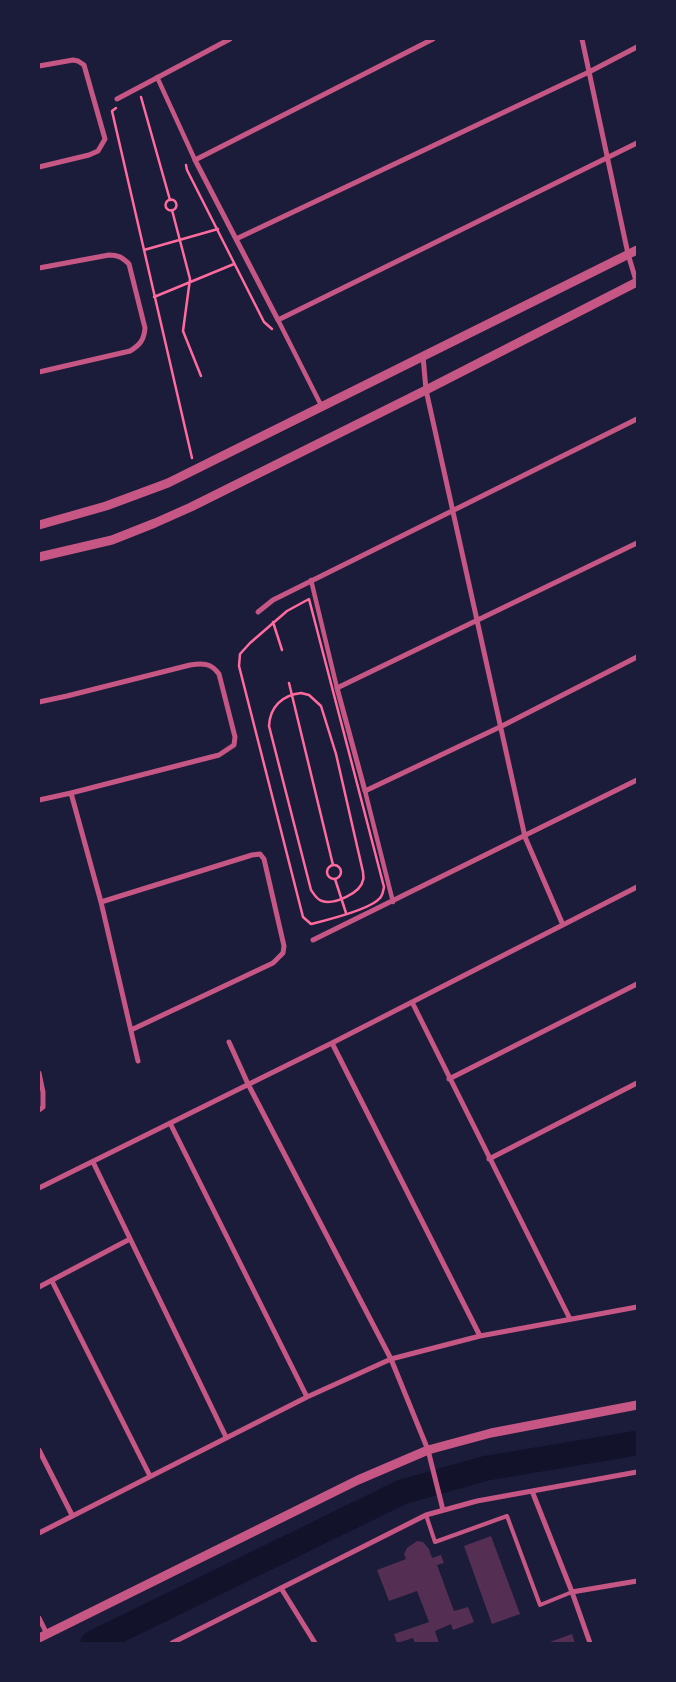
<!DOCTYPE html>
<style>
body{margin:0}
#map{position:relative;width:676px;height:1682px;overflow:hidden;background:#1b1b3a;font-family:Literata,serif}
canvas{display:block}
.frame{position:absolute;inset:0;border:40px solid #1b1b3a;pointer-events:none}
</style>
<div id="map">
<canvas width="676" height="1682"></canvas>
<div class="frame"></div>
</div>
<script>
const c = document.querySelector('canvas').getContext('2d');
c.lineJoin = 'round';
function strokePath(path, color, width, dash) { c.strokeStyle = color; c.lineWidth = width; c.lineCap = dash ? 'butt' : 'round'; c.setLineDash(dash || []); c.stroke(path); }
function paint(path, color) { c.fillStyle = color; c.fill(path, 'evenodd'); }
const river = new Path2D(`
 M93,1643L402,1492L487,1468L637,1443`);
const building = new Path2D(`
 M491,1536L520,1614L492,1624L464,1546Z
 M417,1541L423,1542L429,1549L432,1558L441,1555L444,1563L437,1565L454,1611L468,1607L474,1622L453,1630L451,1624L435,1631L439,1643H415L413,1638L397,1643L394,1634L429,1622L417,1591L389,1601L377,1570L406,1559L404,1554L407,1548Z
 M572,1634L575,1643H547Z`);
const path = new Path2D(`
 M141,97L170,200
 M116,108L112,111L192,458
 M186,165L187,170L264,322L272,329
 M165.5 205a5.5 5.5 0 1 1 11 0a5.5 5.5 0 1 1-11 0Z
 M172,210L190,279L183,331L201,376
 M144,250L218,229
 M154,297L234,264
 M309,599L384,887C383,891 383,895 380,898C370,910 327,920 311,924L303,917L239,666L240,654L250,643L287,611Z
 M273,622L282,650
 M289,683L333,865
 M301,693L309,695L321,706L336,754L363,872C363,873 364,880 363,880C361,893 334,905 322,901C317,900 314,894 311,890L269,726C270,707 282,695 301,693Z
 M327 872a7 7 0 1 1 14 0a7 7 0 1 1-14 0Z
 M335,879L346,913`);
const service = new Path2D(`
 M426,1515L435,1542L507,1516L540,1605L572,1592`);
const pedestrian = new Path2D(`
 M157,77L195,160
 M278,320L322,407
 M311,580L337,688
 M365,791L393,902`);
const minor = new Path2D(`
 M433,39L195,160L278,320L637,143
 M582,39L628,254L637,284
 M39,66L73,60L78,61L84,65L105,139L98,151L89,155L39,167
 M117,99L230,39
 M236,239L589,72L637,47
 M39,268L109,255C118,255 122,257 129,264L145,328C144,340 140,345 130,351L39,372
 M423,356L426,390L525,837L563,925
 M637,543L337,688L365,791L502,726L637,657
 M258,612L273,600L637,419
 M39,702L67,696L190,665C203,663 211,663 219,674L235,737L234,745L219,755L71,793L39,800
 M71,793L101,902L138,1061
 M101,902L252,855L260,854L264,859L284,946L283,953L273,963L131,1030
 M313,940L637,780
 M412,1002L570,1319
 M229,1042L248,1084L391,1359L428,1450L443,1510
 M332,1043L480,1336
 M39,1073L43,1092V1107L39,1110
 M449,1079L637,984
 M170,1123L307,1397
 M489,1159L637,1083
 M93,1162L226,1437
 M39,1188L332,1043L637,887
 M52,1281L150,1476
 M39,1287L130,1239
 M39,1450L72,1515
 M532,1491L572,1592L590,1643
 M39,1533L307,1397L391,1359L480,1336L637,1307
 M281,1588L315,1643
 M572,1592L637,1581
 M39,1618L47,1634
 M172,1643L426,1515L477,1501L637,1472`);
const tertiary = new Path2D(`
 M39,525L106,506L168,483L637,250
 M39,557L112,540L155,523L191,507L426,390L637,282
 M39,1638L358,1480L428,1450L491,1433L637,1405`);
strokePath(river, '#12122b', 25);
paint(building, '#542f53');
strokePath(path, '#ff6b9d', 2.5);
strokePath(service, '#c65784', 4);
strokePath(pedestrian, '#c65784', 4.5);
strokePath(minor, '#c65784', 5);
strokePath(tertiary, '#c65784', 9);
</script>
